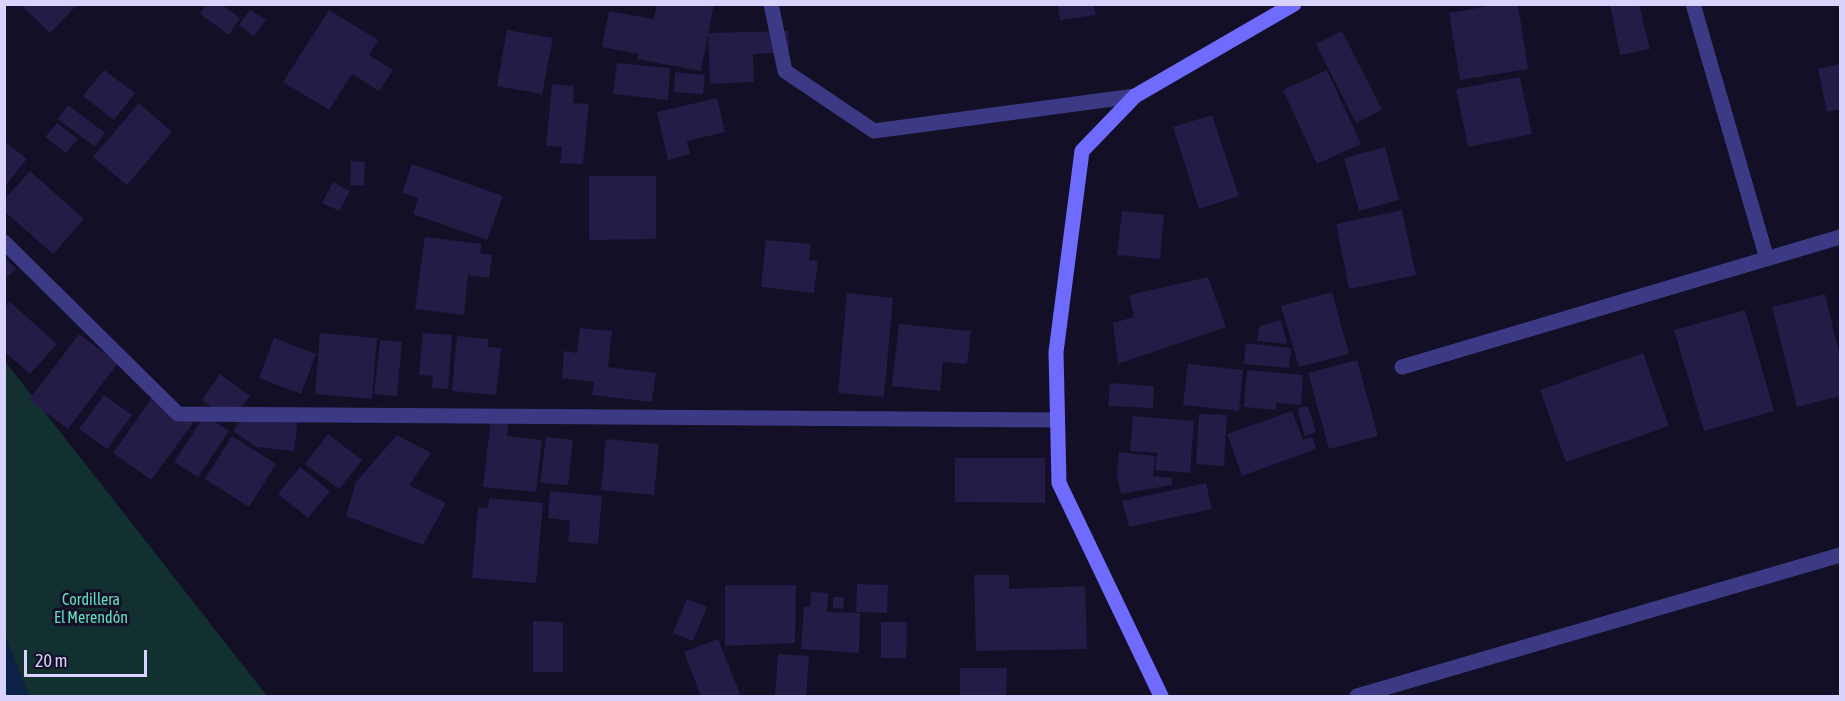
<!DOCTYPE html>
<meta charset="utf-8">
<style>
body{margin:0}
#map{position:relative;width:1845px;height:701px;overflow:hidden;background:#130f26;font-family:"Asap Condensed",sans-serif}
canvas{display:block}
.frame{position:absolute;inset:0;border:6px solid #d9d4ff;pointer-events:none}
.scale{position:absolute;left:24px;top:650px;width:123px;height:27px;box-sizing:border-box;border:3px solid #d9d4ff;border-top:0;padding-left:8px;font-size:18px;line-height:21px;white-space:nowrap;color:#d9d4ff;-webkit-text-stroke:4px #130f26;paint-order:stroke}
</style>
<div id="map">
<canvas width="1845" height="701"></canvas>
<div class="frame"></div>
<div class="scale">20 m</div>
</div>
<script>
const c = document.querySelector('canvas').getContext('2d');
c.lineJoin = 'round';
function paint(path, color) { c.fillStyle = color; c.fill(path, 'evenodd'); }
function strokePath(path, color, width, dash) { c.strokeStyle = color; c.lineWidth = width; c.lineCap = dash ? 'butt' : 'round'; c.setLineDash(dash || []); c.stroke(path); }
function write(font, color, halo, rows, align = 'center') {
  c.font = font + ' "Asap Condensed",sans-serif'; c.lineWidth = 6; c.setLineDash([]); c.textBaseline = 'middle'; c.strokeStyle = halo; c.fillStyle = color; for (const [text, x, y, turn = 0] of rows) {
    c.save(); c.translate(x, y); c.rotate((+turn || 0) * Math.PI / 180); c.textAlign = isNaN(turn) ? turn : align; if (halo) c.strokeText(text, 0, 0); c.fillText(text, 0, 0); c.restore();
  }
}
const green = new Path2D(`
 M4,360L267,696H29L5,636Z`);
const water = new Path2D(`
 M5,636L29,696H5Z`);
const building = new Path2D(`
 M20,4H78L50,33Z
 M207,4H221L240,18L229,35L200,14Z
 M657,4H714L701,71L637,59L638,54L602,47L609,11L654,19Z
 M1058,4H1094L1096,15L1060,20Z
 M1500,4H1518L1528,69L1460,80L1449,13Z
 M1610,4H1639L1650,49L1620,55Z
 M250,10L266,20L254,36L239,25Z
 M329,10L378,40L369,55L393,70L379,91L352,74L329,110L283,82Z
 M507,30L553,38L542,94L497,86Z
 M788,31L789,52L753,54L754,82L710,84L708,33Z
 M1342,31L1382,110L1356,123L1316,44Z
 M617,63L670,68L668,100L613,94Z
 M1840,64V109L1827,112L1818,69Z
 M104,70L135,93L114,120L83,96Z
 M1327,70L1361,144L1317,164L1283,90Z
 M675,72L705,75L703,94L674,92Z
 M1520,77L1532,134L1468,147L1456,89Z
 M552,84L574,86L573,103L589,104L583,164L560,163L562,147L546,146Z
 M717,98L725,132L687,141L690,154L668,160L657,112Z
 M139,103L172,132L127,185L93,157Z
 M68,105L105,133L95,147L58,119Z
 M1212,115L1239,196L1199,209L1173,127Z
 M57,123L78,139L66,153L45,137Z
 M4,141L27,159L4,187Z
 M1385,147L1399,200L1359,211L1344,158Z
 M351,161L365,162L364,186L350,185Z
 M412,164L503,196L487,240L413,214L418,198L402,193Z
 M30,171L84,219L53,254L4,211V200Z
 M589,176H656V239L589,240Z
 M333,182L350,191L339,211L322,203Z
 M1402,210L1416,275L1349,289L1336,224Z
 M1122,211L1164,215L1160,259L1117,255Z
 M425,237L482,244L480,253L492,255L489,278L468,275L464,315L415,309Z
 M766,240L811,244L809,260L818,261L814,293L761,287Z
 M4,257L16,269L4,280Z
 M1208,277L1226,327L1118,364L1113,323L1134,317L1129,295Z
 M1332,292L1349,354L1299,367L1281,306Z
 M847,293L893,298L884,397L838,393Z
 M1825,294L1840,357V396L1797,407L1772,307Z
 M10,302L57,344L30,374L4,351V308Z
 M1745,310L1774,411L1704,431L1674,330Z
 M1281,320L1287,344L1257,341L1259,326Z
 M899,324L971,331L967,364L943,362L940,391L892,386Z
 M580,328L612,331L608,367L656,373L652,402L592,395L594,382L562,378L564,351L577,353Z
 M320,333L377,338L372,399L315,394Z
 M423,333L452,335L448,389L432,388L433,376L419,375Z
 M79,334L118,363L68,429L29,400Z
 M457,336L488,339V347L501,348L496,395L452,391Z
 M274,338L316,354L301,394L259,378Z
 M380,340L402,342L397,396L374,394Z
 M1246,343L1291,348L1289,368L1244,364Z
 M1643,353L1669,426L1566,462L1540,390Z
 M1357,360L1378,436L1329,449L1308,373Z
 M1188,364L1243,370L1239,411L1183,405Z
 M1247,370L1303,375L1301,405L1276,403V410L1244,407Z
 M220,374L250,396L231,421L202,400Z
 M1110,383L1154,386L1153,408L1108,406Z
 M104,395L132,415L107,449L79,429Z
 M154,395L193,423L151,480L113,453Z
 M1308,406L1316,432L1305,436L1297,409Z
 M1292,411L1303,440L1312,437L1316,449L1242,476L1227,434Z
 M246,413L298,419L294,451L256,447L233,431Z
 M1199,414L1227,415L1224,466L1196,464Z
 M205,415L229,431L198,477L174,462Z
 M1133,416L1194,421L1190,473L1155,470L1157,453L1130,451Z
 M491,418L509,420L507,436L542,440L536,492L483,487Z
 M328,434L362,460L339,489L305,464Z
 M397,435L431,453L409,485L446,503L423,545L346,516L356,482Z
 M232,436L276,464L249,507L205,479Z
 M546,437L573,440L568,485L540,483Z
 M606,439L659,444L654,495L601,490Z
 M1119,452L1155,456L1153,476L1172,478V485L1121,494L1117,474Z
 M955,458H1045V503L955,502Z
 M300,467L330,491L308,518L278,494Z
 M1206,483L1212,509L1129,527L1122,501Z
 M550,491L602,496L598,544L568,542L570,521L548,518Z
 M489,498L543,503L536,583L472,578L478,507L488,508Z
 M974,575H1009V589L1085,586L1087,649L976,651Z
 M857,584L888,585L887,613L856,612Z
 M725,585H796L795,643L725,646Z
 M811,592L828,593L827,612L860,613L859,653L801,649L804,606L810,607Z
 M833,597H844L843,609L833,608Z
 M687,599L707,607L693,641L673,633Z
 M533,621L563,622V672H533Z
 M881,622H907L906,658H881Z
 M718,639L740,694L734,696H701L684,652Z
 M778,654L809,656L806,696H775Z
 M960,668H1007L1006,696H960Z`);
const street = new Path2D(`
 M771,4L785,71L874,131L1135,96
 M1693,4L1767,259
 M4,242L178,414L1057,420
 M1402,367L1840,237
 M1357,696L1840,555`);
const secondary = new Path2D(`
 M1161,696L1059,483L1056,352L1082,151L1135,96L1294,4`);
const parkNames = [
 ["Cordillera",91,600],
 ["El Merendón",91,618]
];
paint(green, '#12302f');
paint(water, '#0c2248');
paint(building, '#241b47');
strokePath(street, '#3d3a85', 15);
strokePath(secondary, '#6f6bff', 15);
write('16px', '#5fe0c0', '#130f26', parkNames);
</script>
